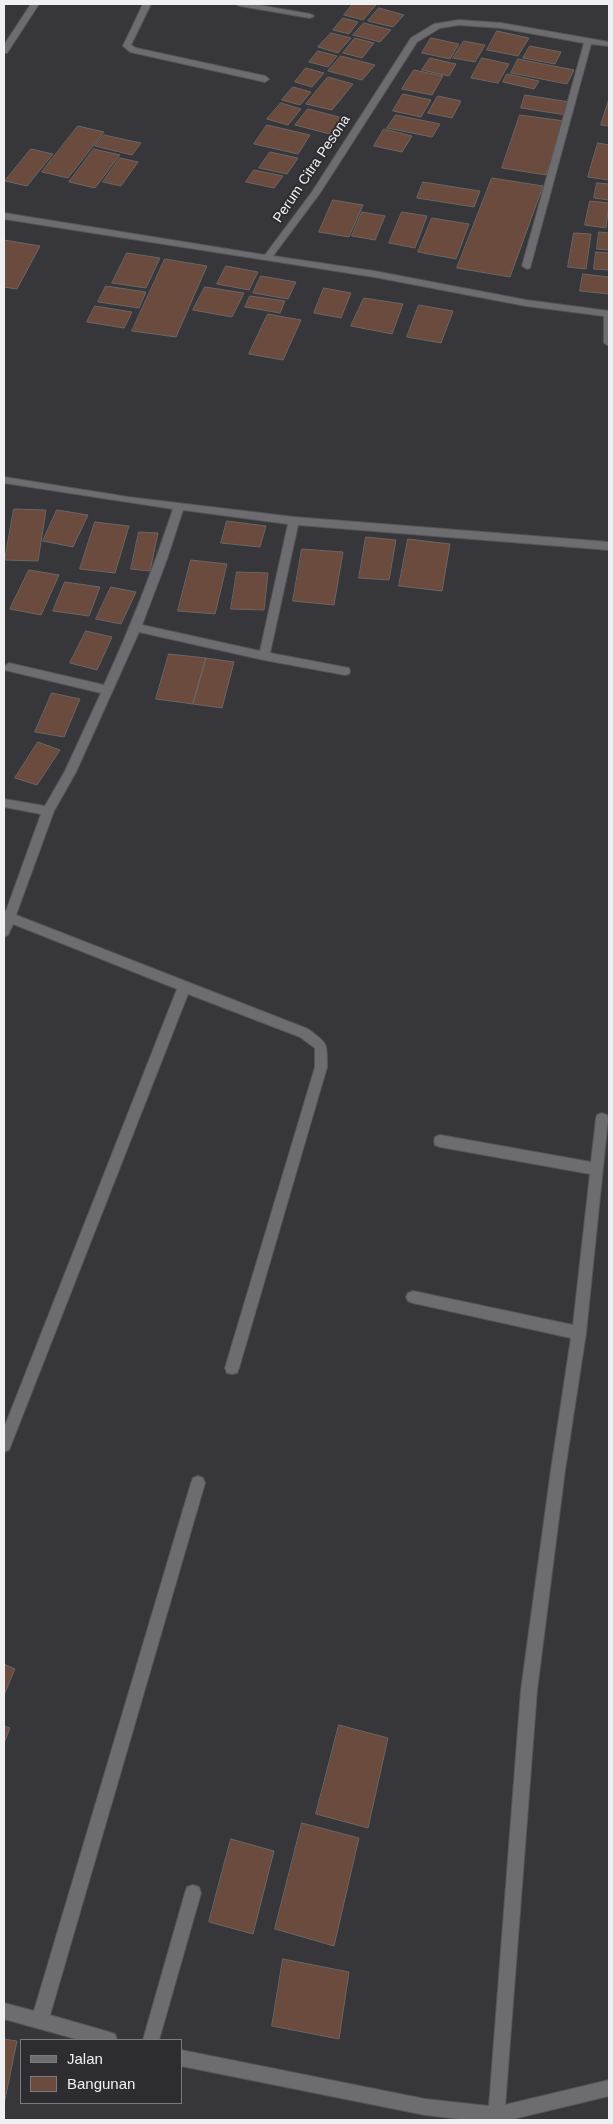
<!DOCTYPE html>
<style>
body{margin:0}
#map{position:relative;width:613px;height:2124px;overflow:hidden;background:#37363a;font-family:Arial,sans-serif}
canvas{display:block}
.frame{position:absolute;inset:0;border:5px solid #f0f0f2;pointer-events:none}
.legend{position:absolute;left:20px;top:2039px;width:162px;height:65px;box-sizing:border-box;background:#2d2c30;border:1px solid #7b7a7e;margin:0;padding:6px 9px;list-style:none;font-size:15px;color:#f0f0f2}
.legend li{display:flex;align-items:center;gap:10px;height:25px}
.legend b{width:25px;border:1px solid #7b7a7e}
</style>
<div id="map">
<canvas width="613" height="2124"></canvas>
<div class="frame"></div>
<ul class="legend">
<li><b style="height:6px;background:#6d6c71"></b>Jalan</li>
<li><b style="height:14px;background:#6b4b3d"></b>Bangunan</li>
</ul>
</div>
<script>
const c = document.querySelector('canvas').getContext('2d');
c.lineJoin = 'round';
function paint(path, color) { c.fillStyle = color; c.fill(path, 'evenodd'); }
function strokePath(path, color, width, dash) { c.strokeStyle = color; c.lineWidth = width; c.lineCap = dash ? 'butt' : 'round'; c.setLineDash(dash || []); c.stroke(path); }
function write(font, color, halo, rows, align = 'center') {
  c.font = font + ' Arial,sans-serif'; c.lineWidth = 4; c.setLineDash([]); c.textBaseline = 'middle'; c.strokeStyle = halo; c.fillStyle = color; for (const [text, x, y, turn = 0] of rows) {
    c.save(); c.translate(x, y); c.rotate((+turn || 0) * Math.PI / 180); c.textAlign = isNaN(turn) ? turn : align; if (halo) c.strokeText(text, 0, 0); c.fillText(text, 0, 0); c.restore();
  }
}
const building = new Path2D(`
 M353,4H372L376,5L363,20L344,15Z
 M379,8L404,15L393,27L368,21Z
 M343,18L358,22L349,34L333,30Z
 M364,23L391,30L380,42L353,35Z
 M497,31L529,38L518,56L487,50Z
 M331,33L351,38L338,53L318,47Z
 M355,38L374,43L362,58L343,53Z
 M431,38L459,44L450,59L422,53Z
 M464,41L485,45L475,62L453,58Z
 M530,46L561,52L555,64L523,58Z
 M318,51L337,56L328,67L309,62Z
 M341,56L375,65L362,80L328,71Z
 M430,58L456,64L449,76L422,70Z
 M482,58L509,64L498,83L471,78Z
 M518,59L574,70L567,84L511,73Z
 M306,68L324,73L312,87L295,82Z
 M414,70L443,76L432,95L402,89Z
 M507,74L539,81L534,89L503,82Z
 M328,77L353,84L332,110L306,104Z
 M293,87L311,92L300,105L282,100Z
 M403,94L431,100L421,117L393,111Z
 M525,95L570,102L566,115L521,108Z
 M438,96L461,101L452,118L428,113Z
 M609,99V126L601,125Z
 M281,103L301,109L288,125L267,119Z
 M308,109L343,118L330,134L295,125Z
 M396,115L440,124L432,137L387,128Z
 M520,115L564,121L546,175L502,168Z
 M267,125L310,135L298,154L254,144Z
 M78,126L104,132L68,178L42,172Z
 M384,129L412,136L402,152L374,146Z
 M104,135L141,143L132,155L95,146Z
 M598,143L609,145V180L588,177Z
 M31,149L53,154L27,186L5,181Z
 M94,149L120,155L95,188L69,182Z
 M270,152L298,158L287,174L259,168Z
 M120,158L138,162L121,186L103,182Z
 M254,170L283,176L274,188L246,182Z
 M492,178L543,186L510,277L457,268Z
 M423,182L480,191L474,207L417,198Z
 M597,183L609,184V200L594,198Z
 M333,200L363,205L349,237L319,232Z
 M590,201L609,203L606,228L585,225Z
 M362,212L385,216L375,240L352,236Z
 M402,212L427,216L415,248L389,243Z
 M432,218L469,224L456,259L418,252Z
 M599,232L609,233V250L597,249Z
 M574,233L591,234L586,269L568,267Z
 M4,240L40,246L17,289L4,287Z
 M596,252L609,253V270L594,269Z
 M127,253L160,258L146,288L112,283Z
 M165,259L207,266L176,337L132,331Z
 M226,266L258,272L249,290L217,284Z
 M583,274L609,277V294L580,291Z
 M261,276L296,282L288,299L253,293Z
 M106,286L146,292L139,308L98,302Z
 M205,287L244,293L232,317L193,310Z
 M324,288L351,293L341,318L314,313Z
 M250,296L285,301L280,313L245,307Z
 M364,298L403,304L392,334L351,326Z
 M419,305L453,311L441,343L407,337Z
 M95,306L132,312L124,328L87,322Z
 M268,314L301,320L283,360L249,354Z
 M14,509L46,510L38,561L5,560Z
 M57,510L88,515L73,547L43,541Z
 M227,521L266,526L260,547L221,543Z
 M95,522L129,526L115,573L80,569Z
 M139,532L158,533L150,571L131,569Z
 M366,537L396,540L389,580L359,578Z
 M408,539L450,544L442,591L399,586Z
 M302,549L343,552L334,605L293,601Z
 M191,560L227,564L215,614L178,611Z
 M29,570L59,575L41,615L10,609Z
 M237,572L268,573L264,610L231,609Z
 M65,582L100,587L89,616L53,611Z
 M111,587L136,592L121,624L96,619Z
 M86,631L112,637L97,670L70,663Z
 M169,654L206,658L193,704L156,699Z
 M206,658L234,662L222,708L193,704Z
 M52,693L80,699L64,737L35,732Z
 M38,742L60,750L37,785L15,778Z
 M4,1664L15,1669L4,1695Z
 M339,1725L388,1738L368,1828L316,1814Z
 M4,1726L10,1728L4,1743Z
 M302,1823L359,1838L334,1946L275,1929Z
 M231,1839L274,1851L253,1934L209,1922Z
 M283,1959L349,1972L339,2039L272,2026Z
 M4,2039L17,2041L4,2104Z`);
const lane = new Path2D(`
 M609,2080V2096L509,2120H490L488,2115L490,2109L496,2107Z`);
const street = new Path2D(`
 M31,4H39L7,53H4V45Z
 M143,4H151L131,45L136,48L265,76L269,79L265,82L130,52L123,46Z
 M236,4H253L310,14L314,16L310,18L240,6Z
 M459,20L501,23L609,42V46L591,44L530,268L527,269L522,266L584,43L501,28L459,25L440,28L417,42L320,193L273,256L374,271L526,300L609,311V346L604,343V316L526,306L374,277L4,219V213L265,255L312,192L411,38L434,24Z
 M4,477L128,497L294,517L609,542V550L298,525L270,653L349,668L350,671L349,674L345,675L264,660L139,632L76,772L54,811L16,915L308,1029C328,1044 327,1042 327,1067L239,1368L237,1373L232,1374L227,1373L225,1368L315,1067V1048L300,1037L188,994L11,1445L9,1450L4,1452V1428L177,989L13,924L8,935L4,937V910L6,911L41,814L4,807V799L45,806L65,771L101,693L9,671L5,670L4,667L9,663L104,685C130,628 153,570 173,509L4,483ZM183,510L288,524L260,651L142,625L167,559Z
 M602,1113L607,1115L608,1119L586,1333L565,1470L537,1690L504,2120H468L425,2115L181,2066V2050L425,2099L489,2106L521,1690L551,1470L571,1338L413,1303L408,1301L406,1297L408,1293L413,1291L573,1325L590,1174L440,1147L435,1145L434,1141L435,1137L440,1135L591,1162L596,1119L597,1115Z
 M198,1476L203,1478L205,1483L50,2015L109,2032L115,2034L117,2040H80L4,2019V2003L34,2011L191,1483L193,1478Z
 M193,1885L199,1887L201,1893L159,2040H143L185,1893L187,1887Z`);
const farStreetnames = [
 ["Perum Citra Pesona",312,169,-56]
];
paint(building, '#6b4b3d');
strokePath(building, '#6b6664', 1);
strokePath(lane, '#555557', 2);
strokePath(street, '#555557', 2);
paint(lane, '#6d6c71');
paint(street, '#6d6c71');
write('14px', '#f0f0f2', '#2d2c30', farStreetnames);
</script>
